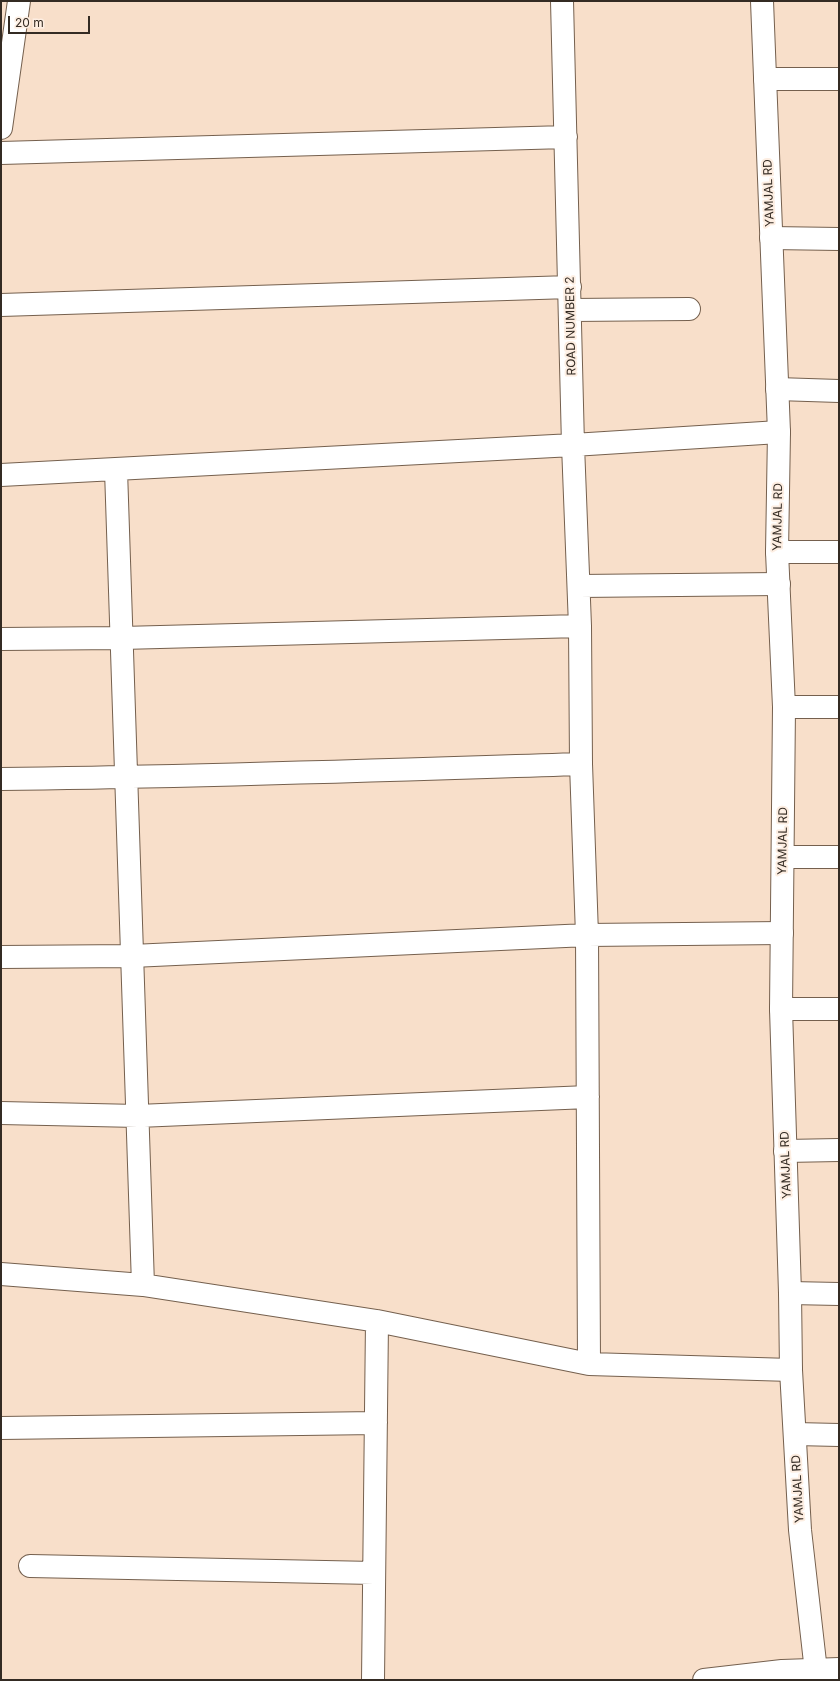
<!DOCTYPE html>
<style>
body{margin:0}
#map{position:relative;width:840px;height:1681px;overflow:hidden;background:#f8dfca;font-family:Inter,sans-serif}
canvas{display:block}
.frame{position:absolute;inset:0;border:2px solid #342b23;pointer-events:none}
.scale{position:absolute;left:8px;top:16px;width:82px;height:18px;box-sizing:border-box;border:2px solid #342b23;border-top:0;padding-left:5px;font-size:12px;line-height:14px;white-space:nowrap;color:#342b23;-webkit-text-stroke:3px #fdeee2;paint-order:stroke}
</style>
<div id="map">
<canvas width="840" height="1681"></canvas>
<div class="frame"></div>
<div class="scale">20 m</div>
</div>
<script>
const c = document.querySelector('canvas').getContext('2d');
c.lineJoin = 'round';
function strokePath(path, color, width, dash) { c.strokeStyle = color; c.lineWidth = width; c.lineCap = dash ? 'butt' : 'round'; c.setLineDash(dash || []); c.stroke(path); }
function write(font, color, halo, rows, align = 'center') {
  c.font = font + ' Inter,sans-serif'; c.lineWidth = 4; c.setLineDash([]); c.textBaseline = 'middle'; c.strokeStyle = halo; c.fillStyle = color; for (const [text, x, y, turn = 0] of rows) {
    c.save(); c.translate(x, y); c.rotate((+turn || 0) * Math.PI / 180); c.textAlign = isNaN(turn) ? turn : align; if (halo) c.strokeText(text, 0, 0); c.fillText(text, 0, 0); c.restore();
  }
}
const street = new Path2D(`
 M562,1L573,445L580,626L581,764
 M765,79H839
 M1,128L19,1
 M1,153L566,137
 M771,238L839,239
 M1,305L570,287
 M571,310L689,309
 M777,389L839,391
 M116,470L143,1285
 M1,475L573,445L779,432
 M777,552H839
 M579,586L779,584
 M1,639L122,638L580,626
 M784,707H839
 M1,779C194,777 388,770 581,764L587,935L589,1364
 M783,857H839
 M1,957L132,956L587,935L782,933
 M781,1009H839
 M1,1113L138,1116L588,1097
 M785,1151L839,1150
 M1,1274L143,1285L377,1321L589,1364L791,1370
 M790,1293L839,1294
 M1,1428L376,1423
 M795,1434L839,1435
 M30,1566L374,1573
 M373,1680L377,1321
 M704,1680L782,1671L839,1669`);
const secondary = new Path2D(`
 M762,1L779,432L777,552L784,707L781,1009L790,1293L791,1370L800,1530L817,1680`);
const streetNames = [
 ["YAMJAL RD",769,193,-92],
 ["ROAD NUMBER 2",571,326,-91],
 ["YAMJAL RD",778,517,-89],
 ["YAMJAL RD",783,841,-89],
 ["YAMJAL RD",786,1165,-92],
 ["YAMJAL RD",798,1489,-93]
];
strokePath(street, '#75604e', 24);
strokePath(secondary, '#75604e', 24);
strokePath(street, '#fff', 22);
strokePath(secondary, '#fff', 22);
write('12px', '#342b23', '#fdeee2', streetNames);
</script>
